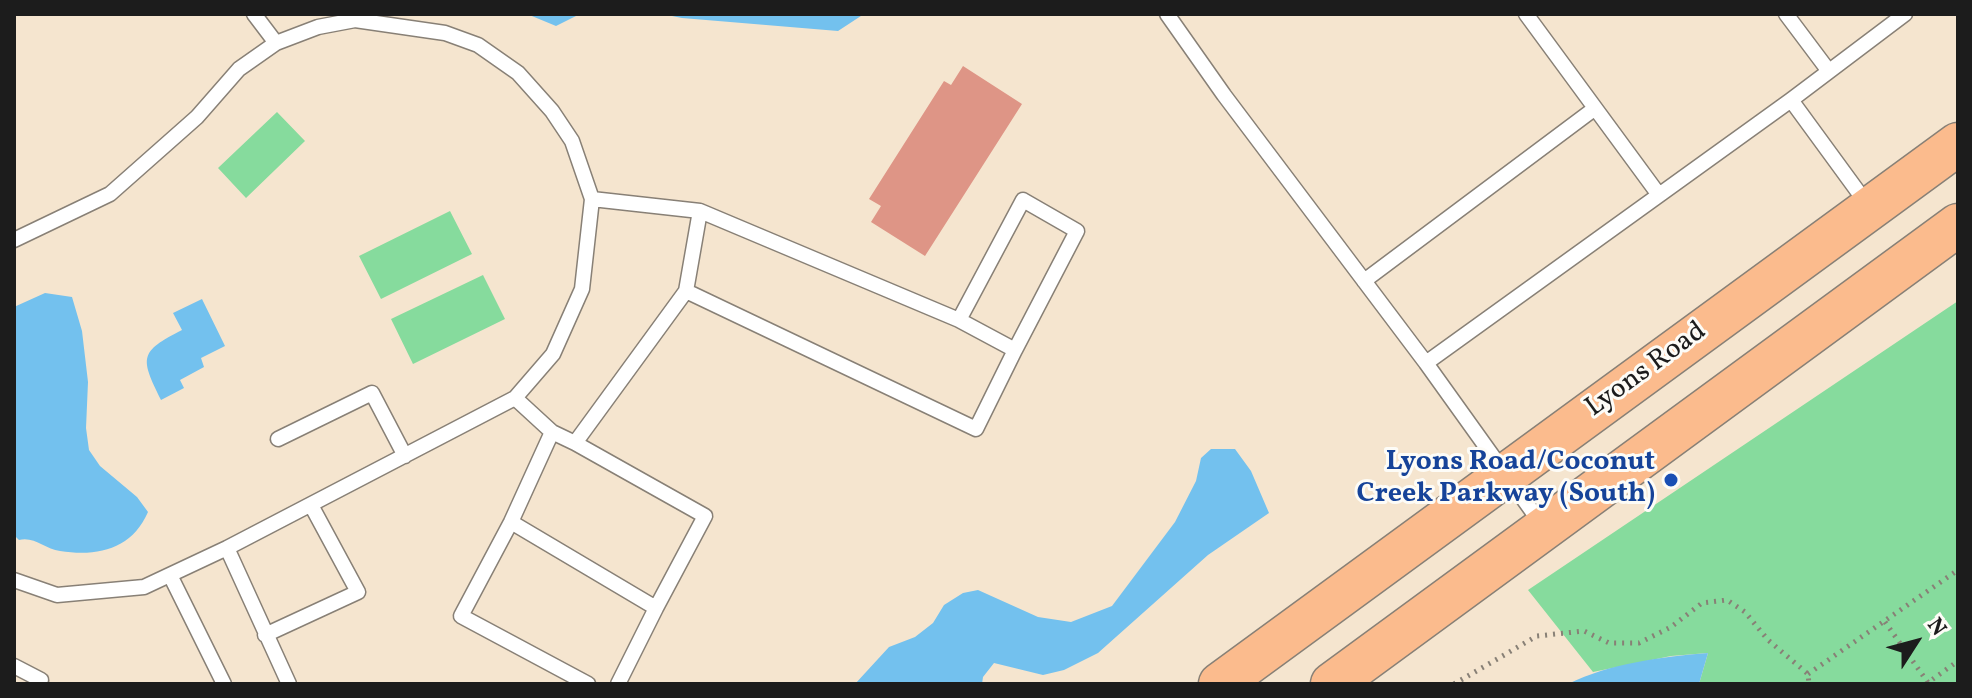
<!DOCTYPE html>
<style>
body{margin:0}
#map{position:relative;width:1972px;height:698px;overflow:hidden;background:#f5e5cf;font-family:Vollkorn,serif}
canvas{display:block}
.frame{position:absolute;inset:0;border:16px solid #1c1c1c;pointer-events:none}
.north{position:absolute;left:1876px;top:602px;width:80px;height:80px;-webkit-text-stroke:6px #fdfcf7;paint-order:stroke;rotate:54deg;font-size:22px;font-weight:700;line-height:32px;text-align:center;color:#1c1c1c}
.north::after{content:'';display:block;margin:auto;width:28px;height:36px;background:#1c1c1c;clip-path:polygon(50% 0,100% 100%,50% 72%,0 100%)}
</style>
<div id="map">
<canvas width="1972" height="698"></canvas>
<div class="frame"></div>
<div class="north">N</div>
</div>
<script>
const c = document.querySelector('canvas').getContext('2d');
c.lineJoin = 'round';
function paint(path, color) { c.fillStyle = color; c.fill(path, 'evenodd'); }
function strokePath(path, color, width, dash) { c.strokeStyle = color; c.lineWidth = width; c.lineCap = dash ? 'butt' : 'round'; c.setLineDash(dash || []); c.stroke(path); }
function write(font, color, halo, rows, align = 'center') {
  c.font = font + ' Vollkorn,serif'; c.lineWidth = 6; c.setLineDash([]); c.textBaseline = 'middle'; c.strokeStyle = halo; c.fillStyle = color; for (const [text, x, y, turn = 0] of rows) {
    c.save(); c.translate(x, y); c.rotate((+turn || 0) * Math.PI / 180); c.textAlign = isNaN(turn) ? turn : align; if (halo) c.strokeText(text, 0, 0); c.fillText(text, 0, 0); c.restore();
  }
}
const green = new Path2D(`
 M277,112L305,141L246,198L218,168Z
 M450,211L472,254L381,299L359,256Z
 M483,275L505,319L413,364L391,319Z
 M1958,301V684H1699L1708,653L1671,656L1593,672L1528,590Z`);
const water = new Path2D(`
 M527,14H580L556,26Z
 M662,14H864L838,31L682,18Z
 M45,293L72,297L82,331L88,382L86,428L89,450L100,466L137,497L148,512C132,549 98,557 60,551C45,549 34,536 19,540L14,535V307Z
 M202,299L225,346L201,358L204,367L180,380L184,388L161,400C140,357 139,352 182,330L173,313Z
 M1211,449H1235L1251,471L1269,513L1208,555L1098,653L1064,670L1043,675L994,663L983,677L982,684H855L889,647L915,637L933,623L944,605L963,593L978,590L1038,617L1071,622L1112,606L1175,522L1196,481L1201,458Z
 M1708,653L1699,684H1568C1611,663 1661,657 1708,653Z`);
const building = new Path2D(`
 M963,66L1022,104L925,256L871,222L881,206L869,199L944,81L951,85Z`);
const path = new Path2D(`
 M1885,622L1929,684
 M1808,674L1958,570
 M1454,684L1537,636L1584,631L1609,643H1639L1671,627L1702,603L1727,600L1745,612L1768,640L1808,674L1809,684
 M1926,684L1958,661`);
const service = new Path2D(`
 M254,14L276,43
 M1167,14L1224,95L1426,363L1791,100L1905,14
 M1526,14L1659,195
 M1786,14L1828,70
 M1791,100L1867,204
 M14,240L110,194L197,117L239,69L276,43L318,27L355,20L445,33L478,45L518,73L552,111L572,141L592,199L700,211
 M1364,281L1594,109
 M686,291L976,429L1015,350L959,320
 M1426,363L1542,525
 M515,398L553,354L582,289L592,199
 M552,432L511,522L461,616L588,684
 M278,439L372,393L405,456
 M511,522L656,608L705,516L575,443
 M227,548L289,684
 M170,575L224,684
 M14,580L57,595L144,587L227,548L515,398L552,432L575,443L686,291L700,211L959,320L1023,200L1077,231L1015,350
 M265,635L358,592L311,505
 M14,666L41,680L39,684
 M618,684L656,608`);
const primary = new Path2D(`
 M1220,684L1958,144
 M1332,684L1958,225`);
const markers = [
 [1671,480,8,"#1a4fb4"]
];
const streetNames = [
 ["Lyons Road",1647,371,-36]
];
const transitNames = [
 ["Lyons Road/Coconut",1655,464],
 ["Creek Parkway (South)",1655,496]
];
paint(green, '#86db9d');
paint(water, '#73c1ee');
paint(building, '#de9586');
strokePath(service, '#888076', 17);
strokePath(primary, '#888076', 45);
strokePath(path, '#888076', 5, [2, 6]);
strokePath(service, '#fff', 14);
strokePath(primary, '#fbbb8d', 42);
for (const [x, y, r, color] of markers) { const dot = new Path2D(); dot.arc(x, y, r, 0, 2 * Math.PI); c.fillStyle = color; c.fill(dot); strokePath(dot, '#fdfcf7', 3); }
write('28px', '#1c1c1c', '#fdfcf7', streetNames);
write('bold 28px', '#164399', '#fdfcf7', transitNames, 'right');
</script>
